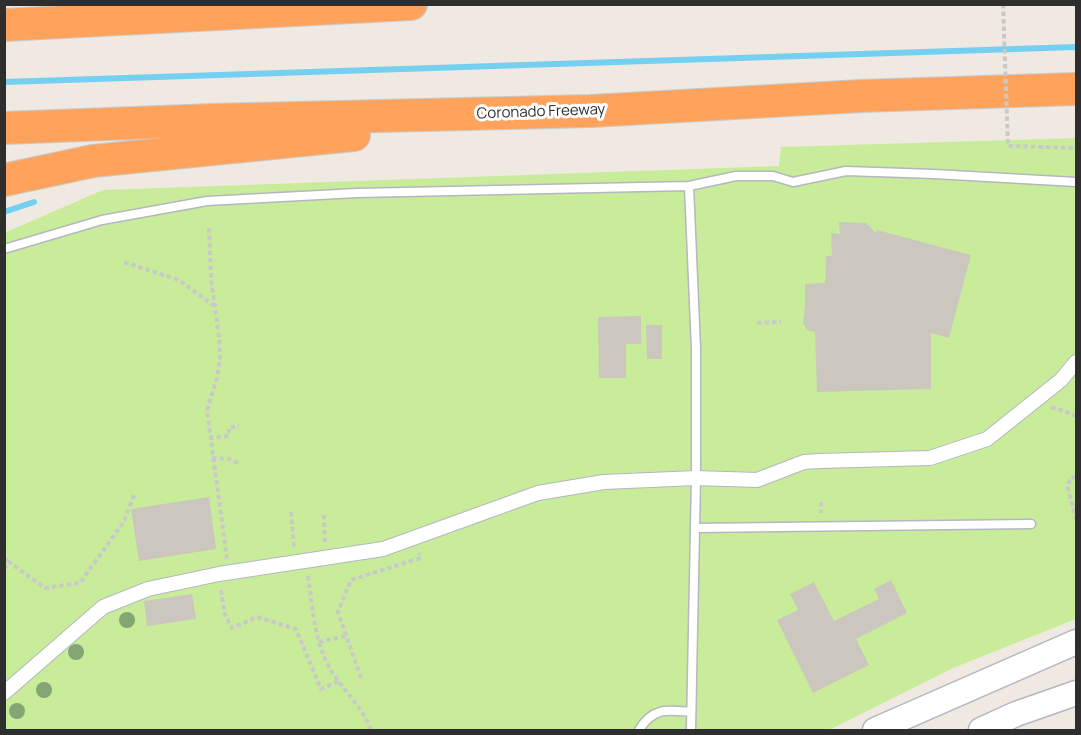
<!DOCTYPE html>
<style>
body{margin:0}
#map{position:relative;width:1081px;height:735px;overflow:hidden;background:#efe9e1;font-family:Manrope,sans-serif}
canvas{display:block}
.frame{position:absolute;inset:0;border:6px solid #2e2e2e;pointer-events:none}
</style>
<div id="map">
<canvas width="1081" height="735"></canvas>
<div class="frame"></div>
</div>
<script>
const c = document.querySelector('canvas').getContext('2d');
c.lineJoin = 'round';
function paint(path, color) { c.fillStyle = color; c.fill(path, 'evenodd'); }
function strokePath(path, color, width, dash) { c.strokeStyle = color; c.lineWidth = width; c.lineCap = dash ? 'butt' : 'round'; c.setLineDash(dash || []); c.stroke(path); }
function write(font, color, halo, rows, align = 'center') {
  c.font = font + ' Manrope,sans-serif'; c.lineWidth = 6; c.setLineDash([]); c.textBaseline = 'middle'; c.strokeStyle = halo; c.fillStyle = color; for (const [text, x, y, turn = 0] of rows) {
    c.save(); c.translate(x, y); c.rotate((+turn || 0) * Math.PI / 180); c.textAlign = isNaN(turn) ? turn : align; if (halo) c.strokeText(text, 0, 0); c.fillText(text, 0, 0); c.restore();
  }
}
const pitch = new Path2D(`
 M1076,138V619L953,668L829,730H5L4,233L103,190L779,166L781,147Z`);
const stream = new Path2D(`
 M4,82L1076,47
 M4,212L34,202`);
const building = new Path2D(`
 M839,222L866,223L876,233L877,230L971,255L949,338L931,333V389L817,392L815,332L807,330L803,323L805,306V284L825,283L826,256H832L831,233L840,234Z
 M641,316V344H626V378H599L598,317Z
 M646,325H662V359H647Z
 M209,497L216,549L139,561L131,509Z
 M891,580L907,613L856,639L869,665L813,693L777,620L798,610L790,594L814,582L834,621L879,599L874,589Z
 M192,594L196,619L147,626L144,601Z`);
const path = new Path2D(`
 M209,228L211,279L219,337L220,357L217,378L207,410L227,559
 M124,262L179,280L213,305
 M757,323L781,322
 M1051,408H1056L1076,416
 M209,438L229,436V428L239,426
 M212,458L230,459L239,464
 M1076,477L1070,478L1068,488L1076,519
 M821,502V513
 M291,512L294,547
 M324,515L325,543
 M4,558L9,562
 M4,569L9,562L45,588L80,583L123,523L135,493
 M308,576C313,609 314,643 332,672C345,692 363,708 371,730
 M221,590L225,615L232,628L257,617L296,629L321,689L339,681
 M319,642L346,636
 M361,678L338,612L351,580L420,558L419,553`);
const service = new Path2D(`
 M4,249L102,220L207,201L357,193L689,186
 M696,528L1031,524
 M639,730C653,707 667,710 691,712
 M691,730L696,478V349L689,186L736,176H773L793,182L846,171L934,174L1076,182`);
const pedestrian = new Path2D(`
 M4,693L103,607L148,589L219,574L383,549L538,493L604,482L696,478L757,480L804,462L819,461L930,458L987,439L1061,380L1076,362`);
const secondary = new Path2D(`
 M875,730L1076,642
 M981,730L1016,714L1076,693`);
const motorway = new Path2D(`
 M4,25L411,4
 M4,128L213,120L591,111L861,96L1076,89
 M4,180L93,161L354,135`);
const pathBridge = new Path2D(`
 M1003,4L1008,146L1076,148`);
const trees = [
 [127,620],
 [76,652],
 [44,690],
 [17,711]
];
const streetNames = [
 ["Coronado Freeway",541,112,-2]
];
paint(pitch, '#c9ec9a');
strokePath(stream, '#75cff0', 6);
paint(building, '#cbc7bf');
strokePath(service, '#b4b7c1', 11);
strokePath(pedestrian, '#b4b7c1', 16);
strokePath(secondary, '#b4b7c1', 27);
strokePath(motorway, '#c9c9c9', 34);
strokePath(path, '#c9c9c9', 4, [4.5, 3]);
strokePath(service, '#fff', 8);
strokePath(pedestrian, '#fff', 14);
strokePath(secondary, '#fff', 24);
strokePath(motorway, '#ffa35c', 32);
strokePath(pathBridge, '#c9c9c9', 4, [4.5, 3]);
c.fillStyle = '#84a574';
for (const [x, y] of trees) { c.beginPath(); c.arc(x, y, 8, 0, 2 * Math.PI); c.fill(); }
write('15px', '#2e2e2e', '#fff', streetNames);
</script>
